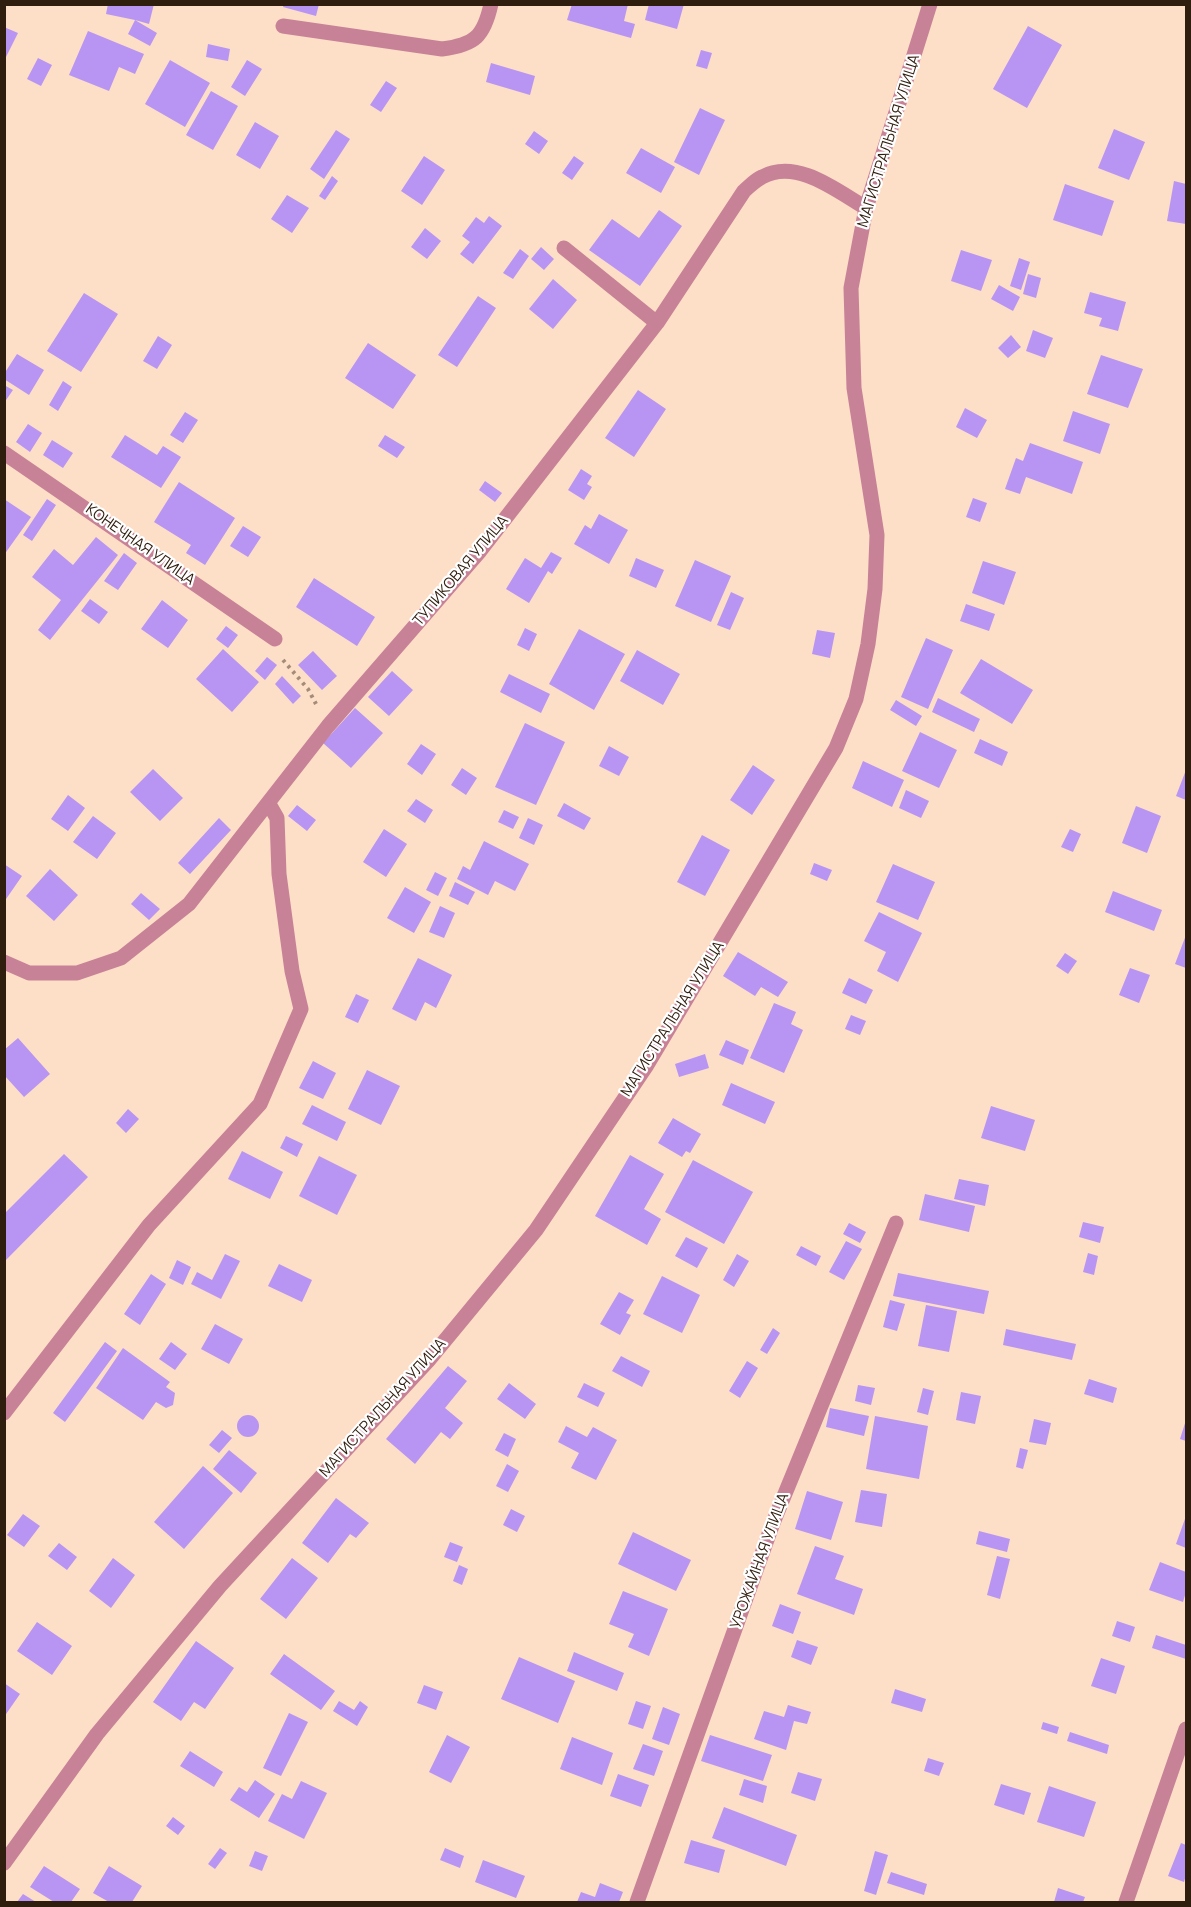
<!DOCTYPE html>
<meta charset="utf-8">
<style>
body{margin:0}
#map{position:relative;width:1191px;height:1907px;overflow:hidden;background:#fddec7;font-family:Manrope,sans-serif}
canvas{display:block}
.frame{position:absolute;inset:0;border:6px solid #2f1d0d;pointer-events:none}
</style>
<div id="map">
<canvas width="1191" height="1907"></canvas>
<div class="frame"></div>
</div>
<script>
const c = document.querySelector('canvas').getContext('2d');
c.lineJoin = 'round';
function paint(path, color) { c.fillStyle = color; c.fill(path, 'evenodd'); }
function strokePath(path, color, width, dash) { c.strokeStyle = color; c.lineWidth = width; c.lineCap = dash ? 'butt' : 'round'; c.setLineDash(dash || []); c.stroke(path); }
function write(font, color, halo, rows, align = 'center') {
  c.font = font + ' Manrope,sans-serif'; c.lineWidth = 4.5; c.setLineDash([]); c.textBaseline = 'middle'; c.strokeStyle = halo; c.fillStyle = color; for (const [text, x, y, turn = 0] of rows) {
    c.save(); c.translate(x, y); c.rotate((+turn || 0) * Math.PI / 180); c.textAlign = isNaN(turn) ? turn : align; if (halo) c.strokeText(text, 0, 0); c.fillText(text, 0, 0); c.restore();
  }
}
const building = new Path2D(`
 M108,4H154L149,24L135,20L157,33L150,46L128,34L135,20L106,14Z
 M284,4H319L316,16L283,7Z
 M572,4H628L624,21L635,24L631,38L567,20Z
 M649,4H684L677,29L645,20Z
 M1028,26L1062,45L1027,108L993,89Z
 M4,27L18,33L4,61Z
 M88,31L144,54L135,74L119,67L109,91L69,75Z
 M208,44L230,49L228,61L206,57Z
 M701,50L712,53L707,69L696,66Z
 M38,58L52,65L41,86L27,79Z
 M170,60L210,83L185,127L145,104Z
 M247,60L262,69L245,96L231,87Z
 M491,63L535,76L530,95L486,82Z
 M386,81L397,88L381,112L370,105Z
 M211,91L238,106L213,150L186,135Z
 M700,108L725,120L699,175L674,162Z
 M255,122L279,136L260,169L236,155Z
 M1114,129L1145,142L1129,180L1098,168Z
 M336,130L350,139L324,179L310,169Z
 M534,131L548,141L539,154L525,144Z
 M641,148L675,167L661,193L626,173Z
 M424,156L445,170L422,205L401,191Z
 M574,156L584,163L572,180L562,173Z
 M332,176L338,181L325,200L319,196Z
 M1174,181L1186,184V224L1167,221Z
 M1065,184L1114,201L1102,236L1053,220Z
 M287,195L309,208L292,233L271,219Z
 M659,210L682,226L640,286L589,250L612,219L639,238Z
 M489,216L502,226L473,264L460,254L470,242L462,236L476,217L484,223Z
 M425,228L441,241L427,259L411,247Z
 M541,247L554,259L544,270L531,259Z
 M520,249L529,256L513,279L503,273Z
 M961,250L992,260L981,291L951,281Z
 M1019,258L1030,262L1021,290L1010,286Z
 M1028,274L1041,278L1036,298L1023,294Z
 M553,279L577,300L553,329L529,309Z
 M999,285L1020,297L1013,311L991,299Z
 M1090,292L1126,302L1118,331L1099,326L1102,318L1084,313Z
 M84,293L118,314L81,372L47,351Z
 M478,296L496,308L457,367L438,355Z
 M1033,330L1053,338L1045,358L1026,351Z
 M1011,335L1021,347L1008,358L998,348Z
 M158,336L172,345L157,369L143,361Z
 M368,343L416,375L393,409L345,378Z
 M17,354L44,370L29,395L4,379V374Z
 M1101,355L1143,369L1128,408L1087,394Z
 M63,381L72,387L58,411L49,405Z
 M4,385L13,390L4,403Z
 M638,390L666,409L634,457L605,438Z
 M965,408L987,420L977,438L956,427Z
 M1073,411L1110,424L1100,454L1063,441Z
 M185,412L198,420L183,443L170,435Z
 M28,424L42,433L30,452L16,442Z
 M125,435L157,455L163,446L181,457L161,488L111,457Z
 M385,435L405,447L397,458L378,446Z
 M52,440L73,453L63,468L43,455Z
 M1030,443L1083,462L1072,494L1026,477L1020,494L1005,489L1016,458L1023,461Z
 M581,469L592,476L587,484L592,487L584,500L568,490Z
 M485,481L502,493L495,502L479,490Z
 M179,482L235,518L205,565L186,553L191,545L154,522Z
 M973,498L987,503L980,522L966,517Z
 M4,499L31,517L4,555Z
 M47,499L56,505L32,541L23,535Z
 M599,514L628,530L609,564L574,544L585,525L591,529Z
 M243,526L261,537L248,557L230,546Z
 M96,537L118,555L50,640L38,630L61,600L32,577L54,549L73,565Z
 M551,552L562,558L552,574L548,571L529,603L506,589L525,558L541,568Z
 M124,553L137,563L118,590L104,581Z
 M636,558L664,570L656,588L629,576Z
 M695,560L731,576L711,622L675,606Z
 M983,561L1016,572L1004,605L972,593Z
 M314,578L375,617L357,646L296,607Z
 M731,592L744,598L730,630L717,625Z
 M90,599L108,612L99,624L81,611Z
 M162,600L188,620L168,648L141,629Z
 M966,604L995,614L989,631L960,621Z
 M226,626L238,635L228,648L216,639Z
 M525,628L537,634L529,651L517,645Z
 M579,629L625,654L594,710L549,684Z
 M817,630L835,633L830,658L812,654Z
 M926,638L953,650L928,709L901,697Z
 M223,649L259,682L232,712L196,679Z
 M637,650L680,674L663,705L620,681Z
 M313,651L337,676L322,690L298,665Z
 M267,657L277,665L265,680L255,671Z
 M981,659L1033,690L1012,724L960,693Z
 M392,671L413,690L389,716L368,697Z
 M509,674L550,694L541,713L500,692Z
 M282,676L301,696L293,704L275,684Z
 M938,698L980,719L974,732L932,712Z
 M896,700L922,716L916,726L890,710Z
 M355,708L383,733L351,768L323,743Z
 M525,723L565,742L536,805L495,787Z
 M920,732L957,750L939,788L902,771Z
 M980,739L1008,752L1002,766L974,753Z
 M421,744L436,754L422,775L407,764Z
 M609,746L629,757L619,776L599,766Z
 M863,761L904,780L892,807L852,788Z
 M753,765L775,780L752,815L730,800Z
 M462,768L477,778L466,795L451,785Z
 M153,769L183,798L160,821L130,792Z
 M1186,770V800L1176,796Z
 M906,790L929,801L921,818L899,808Z
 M68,795L85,808L68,831L51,819Z
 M416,799L433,810L425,823L407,811Z
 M564,803L591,818L584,830L557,816Z
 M297,805L316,820L307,831L288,816Z
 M1136,806L1161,816L1147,853L1122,843Z
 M504,810L519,817L513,829L498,822Z
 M93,816L116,833L97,859L73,842Z
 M219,818L231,830L190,874L178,863Z
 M528,818L543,825L534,845L519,838Z
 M384,829L407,844L386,877L363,862Z
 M1070,829L1081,834L1073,852L1061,847Z
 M702,835L730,850L705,896L677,882Z
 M484,841L529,864L515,891L495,881L488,895L457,879L463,866L470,870Z
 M814,863L832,870L827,881L810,874Z
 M4,864L22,876L4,902Z
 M893,864L935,882L918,920L876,902Z
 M50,869L78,895L54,921L26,896Z
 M435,872L447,878L438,896L426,890Z
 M455,882L475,892L468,905L449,896Z
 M405,887L431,902L414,933L387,918Z
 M1113,891L1162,910L1154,931L1105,912Z
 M141,893L160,909L149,920L131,904Z
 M440,906L455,913L444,938L429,932Z
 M879,912L922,933L898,982L877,971L886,952L864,941Z
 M1186,935V968L1175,964Z
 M738,952L788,982L778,997L761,987L755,996L723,976Z
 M1065,953L1077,961L1068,974L1056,966Z
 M418,958L452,975L436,1008L425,1002L416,1021L392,1009Z
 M1130,968L1150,975L1139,1003L1119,995Z
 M849,978L873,990L866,1004L842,993Z
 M356,994L369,1000L358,1023L345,1017Z
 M774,1003L796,1012L791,1024L803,1030L784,1073L750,1058Z
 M851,1015L866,1021L860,1035L845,1029Z
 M18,1038L50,1074L24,1097L4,1075V1050Z
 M726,1040L749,1050L743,1065L719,1055Z
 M705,1054L709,1068L679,1077L675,1064Z
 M313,1061L336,1073L323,1099L299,1088Z
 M367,1070L400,1086L381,1125L348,1109Z
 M731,1083L775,1102L765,1124L722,1105Z
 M312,1105L346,1122L337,1141L302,1124Z
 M991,1106L1035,1120L1025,1151L981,1138Z
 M128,1109L139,1119L126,1133L116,1123Z
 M673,1118L701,1134L690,1153L686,1151L682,1157L658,1143Z
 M286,1136L303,1144L297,1157L280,1148Z
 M242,1151L283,1172L270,1199L228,1179Z
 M64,1154L88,1177L4,1262V1214Z
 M630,1155L664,1174L644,1209L661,1219L647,1245L595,1216Z
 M319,1156L357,1175L337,1215L299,1196Z
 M693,1160L753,1192L724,1244L665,1212Z
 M959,1179L989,1185L985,1206L954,1199Z
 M925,1194L975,1206L969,1232L919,1220Z
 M1083,1222L1104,1227L1100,1243L1079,1237Z
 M849,1223L866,1232L860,1243L843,1234Z
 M686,1237L708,1248L697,1268L675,1256Z
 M846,1241L862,1249L844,1280L829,1272Z
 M801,1246L821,1256L816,1266L796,1255Z
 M1088,1253L1098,1256L1094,1275L1083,1272Z
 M225,1254L240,1261L221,1299L191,1284L197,1272L212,1280Z
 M737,1254L749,1261L734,1287L723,1280Z
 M177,1260L191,1267L183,1285L169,1278Z
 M279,1264L312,1280L302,1302L268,1286Z
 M898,1273L989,1291L984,1314L893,1296Z
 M151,1274L166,1284L140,1325L124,1314Z
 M662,1276L700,1295L682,1333L643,1314Z
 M619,1292L634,1300L626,1313L631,1315L620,1335L600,1324Z
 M890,1300L905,1304L897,1331L883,1327Z
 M926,1305L957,1311L949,1352L918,1346Z
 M215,1324L243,1339L229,1364L201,1349Z
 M773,1328L780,1333L767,1354L760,1350Z
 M1006,1329L1076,1344L1072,1360L1003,1345Z
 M105,1342L117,1351L65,1422L53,1413Z
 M171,1342L187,1354L175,1370L159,1359Z
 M123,1348L170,1382L166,1387L175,1393L173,1405L166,1408L156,1402L143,1420L96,1388Z
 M621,1356L650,1371L642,1387L612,1371Z
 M747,1361L758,1368L740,1398L729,1391Z
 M448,1366L467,1381L445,1408L463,1423L450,1439L441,1432L415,1464L386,1439Z
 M1089,1379L1117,1388L1113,1403L1084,1394Z
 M509,1383L536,1404L525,1419L497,1399Z
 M584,1383L605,1393L598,1407L577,1397Z
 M858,1385L875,1388L871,1405L855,1401Z
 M923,1388L934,1391L928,1415L917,1412Z
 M961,1392L981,1396L975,1424L956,1420Z
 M830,1408L869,1416L864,1436L826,1427Z
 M237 1426a11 11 0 1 1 22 0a11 11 0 1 1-22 0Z
 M875,1416L928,1426L919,1479L866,1469Z
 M1034,1419L1051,1423L1046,1445L1029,1442Z
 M1186,1420V1441L1180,1439Z
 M566,1426L587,1437L593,1427L617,1440L596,1480L571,1468L579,1453L558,1442Z
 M222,1430L232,1438L219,1453L209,1445Z
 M504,1433L516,1439L508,1457L495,1450Z
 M1020,1448L1028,1450L1023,1469L1016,1467Z
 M229,1450L257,1473L241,1493L213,1469Z
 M507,1464L519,1471L508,1492L496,1486Z
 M203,1466L233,1493L184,1549L154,1522Z
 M861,1490L887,1494L882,1527L855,1522Z
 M807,1491L843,1502L831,1540L795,1529Z
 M336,1498L369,1523L356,1538L350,1534L328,1563L302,1543Z
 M511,1509L525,1516L517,1532L503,1525Z
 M23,1514L40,1526L24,1547L7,1535Z
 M1186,1516V1548L1176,1544Z
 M979,1531L1010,1539L1007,1552L976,1544Z
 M633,1532L691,1560L676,1591L618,1564Z
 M450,1542L463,1547L457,1562L444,1557Z
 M59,1543L77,1557L67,1570L48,1556Z
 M815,1546L844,1556L835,1579L863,1589L854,1615L797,1594Z
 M997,1556L1010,1559L1000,1599L987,1595Z
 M113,1558L135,1575L111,1608L89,1591Z
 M292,1558L318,1578L286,1619L260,1599Z
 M1160,1562L1186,1572V1592L1183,1602L1149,1590Z
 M459,1565L468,1569L462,1585L453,1581Z
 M623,1591L668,1609L649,1656L628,1647L634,1634L609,1624Z
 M780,1604L801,1612L793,1634L772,1626Z
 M1117,1621L1135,1627L1130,1642L1112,1636Z
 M37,1622L72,1646L52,1675L17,1651Z
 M1156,1635L1186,1645V1659L1152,1648Z
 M797,1640L818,1647L811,1665L791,1657Z
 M196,1641L234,1668L205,1709L194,1702L181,1721L153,1702Z
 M574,1652L624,1673L617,1691L567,1671Z
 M284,1654L335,1691L321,1710L270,1674Z
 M519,1657L575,1681L558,1723L501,1699Z
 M1101,1658L1125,1666L1116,1694L1091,1686Z
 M4,1683L20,1694L4,1717Z
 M424,1685L443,1692L436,1710L417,1703Z
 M895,1689L926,1699L922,1712L891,1703Z
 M339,1701L354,1710L360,1701L368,1707L357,1726L333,1711Z
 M636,1701L651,1706L643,1729L628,1724Z
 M788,1705L811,1712L807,1724L794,1721L786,1750L754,1739L764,1711L784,1717Z
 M663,1707L680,1714L669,1745L652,1739Z
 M289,1713L308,1722L281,1776L263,1768Z
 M1043,1722L1059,1727L1057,1734L1041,1729Z
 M1070,1732L1109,1745L1107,1754L1067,1741Z
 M447,1735L470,1747L451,1783L429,1772Z
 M710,1735L772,1755L763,1781L701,1761Z
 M572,1737L613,1753L602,1785L560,1769Z
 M643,1744L663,1751L654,1776L633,1769Z
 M190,1751L223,1772L214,1787L180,1766Z
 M928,1758L944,1763L939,1776L924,1771Z
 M798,1772L822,1779L815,1801L791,1793Z
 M618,1774L649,1785L641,1807L610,1796Z
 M744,1779L767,1786L763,1803L739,1795Z
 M255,1780L275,1794L259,1818L230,1800L239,1787L247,1792Z
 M301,1781L327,1793L304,1839L268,1821L282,1794L292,1799Z
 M1001,1784L1031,1793L1024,1815L994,1805Z
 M1049,1786L1096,1802L1084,1837L1037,1822Z
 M724,1807L797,1835L786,1866L712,1838Z
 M173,1817L185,1826L178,1835L166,1826Z
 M691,1840L725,1850L719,1873L684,1863Z
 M1181,1843L1186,1845V1875L1184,1882L1168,1876Z
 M220,1848L227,1853L215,1869L208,1864Z
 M445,1848L464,1856L460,1868L440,1860Z
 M255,1851L268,1856L262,1871L249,1866Z
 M875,1851L888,1855L876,1895L864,1891Z
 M483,1860L525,1876L516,1898L475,1882Z
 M44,1866L80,1889L71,1902H54L30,1887Z
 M109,1866L142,1886L132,1902H109L93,1893Z
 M891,1872L927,1884L924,1895L887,1883Z
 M600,1883L623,1892L619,1902H577L581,1892L595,1897Z
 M1058,1888L1085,1897L1083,1902H1054Z
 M23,1894L36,1902H17Z`);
const path = new Path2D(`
 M283,660L308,689L316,704`);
const minor = new Path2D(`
 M283,26L442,49C475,45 484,36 491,4
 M564,248L657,323
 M4,453L275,639
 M4,962L29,973H77L121,958L189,904L328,726L480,551L657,323L744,191C749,187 755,180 762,177C797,158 837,191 866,208
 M4,1413L149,1225L260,1104L301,1009L292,971L279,874L277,818L269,804
 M4,1863L97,1734L220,1586L428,1361L536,1230L647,1065L836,748L856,699L868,644L875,589L877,535L854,388L851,288L866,208L930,4
 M637,1902L773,1523L896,1223
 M1126,1902L1186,1729`);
const streetNames = [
 ["МАГИСТРАЛЬНАЯ УЛИЦА",889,141,-73],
 ["КОНЕЧНАЯ УЛИЦА",140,545,35],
 ["ТУПИКОВАЯ УЛИЦА",461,571,-50],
 ["МАГИСТРАЛЬНАЯ УЛИЦА",673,1019,-58],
 ["МАГИСТРАЛЬНАЯ УЛИЦА",383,1408,-48],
 ["УРОЖАЙНАЯ УЛИЦА",760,1561,-70]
];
paint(building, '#b895f3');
strokePath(path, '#a58c78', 4, [3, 4.5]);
strokePath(minor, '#c78297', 15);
write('15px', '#2f1d0d', '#fff', streetNames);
</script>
